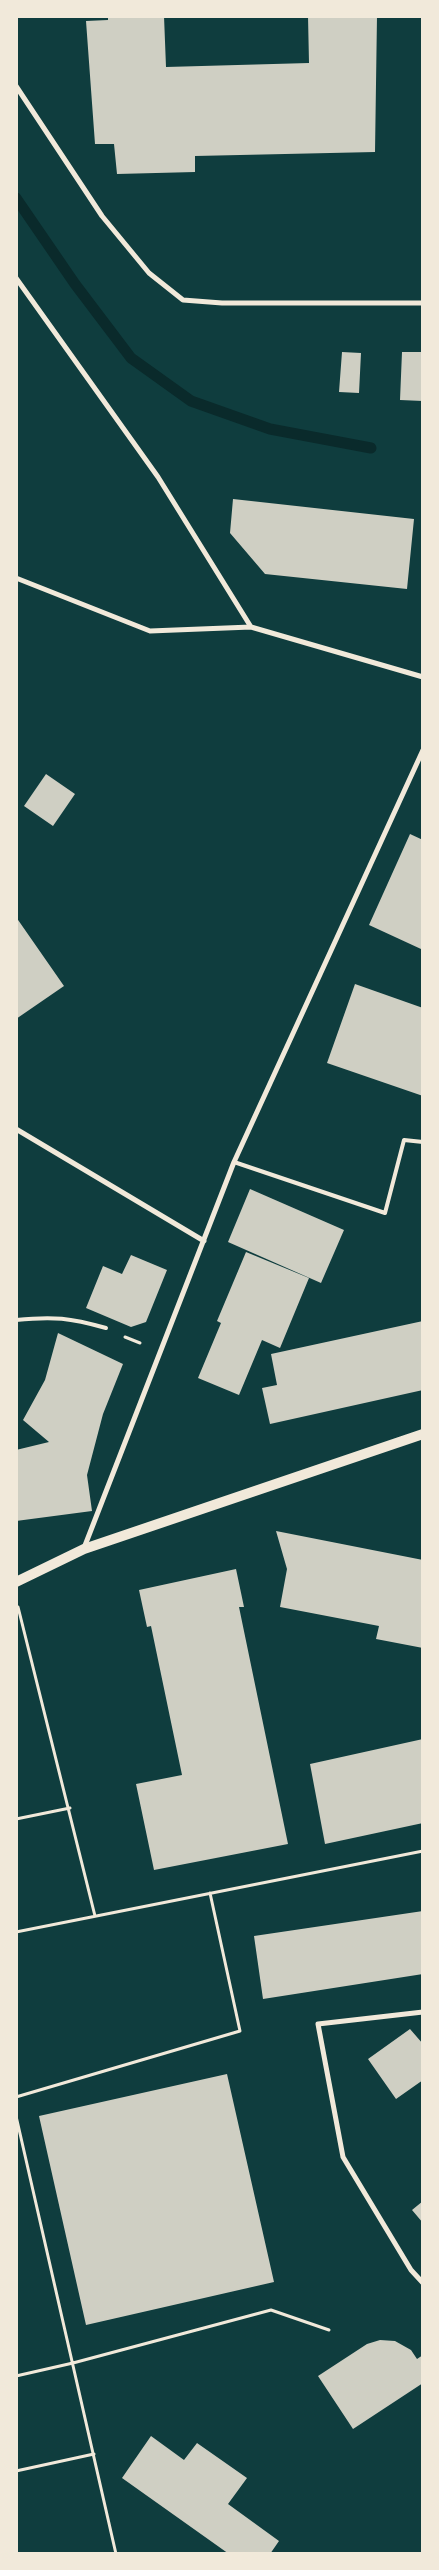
<!DOCTYPE html>
<style>
body{margin:0}
#map{position:relative;width:439px;height:2570px;overflow:hidden;background:#0f3d3e;font-family:Lora,serif}
canvas{display:block}
.frame{position:absolute;inset:0;border:18px solid #f1e9da;pointer-events:none}
</style>
<div id="map">
<canvas width="439" height="2570"></canvas>
<div class="frame"></div>
</div>
<script>
const c = document.querySelector('canvas').getContext('2d');
c.lineJoin = 'round';
function strokePath(path, color, width, dash) { c.strokeStyle = color; c.lineWidth = width; c.lineCap = dash ? 'butt' : 'round'; c.setLineDash(dash || []); c.stroke(path); }
function paint(path, color) { c.fillStyle = color; c.fill(path, 'evenodd'); }
const stream = new Path2D(`
 M16,198L75,284L131,358L191,401L270,429L371,448`);
const building = new Path2D(`
 M108,16H164L166,67L309,63L308,16H377L375,152L195,156V172L117,174L114,144H95L86,21L108,20Z
 M342,352L361,353L359,393L339,392Z
 M402,352H423V401L400,400Z
 M233,499L414,519L407,589L265,574L230,533Z
 M46,774L75,794L53,826L24,806Z
 M410,834L423,840L421,949L369,925Z
 M16,917L64,986L16,1019Z
 M355,984L423,1008V1096L327,1063Z
 M250,1189L344,1230L321,1283L228,1242Z
 M246,1252L309,1278L280,1348L262,1340L239,1395L198,1378L221,1323L217,1321Z
 M131,1255L167,1270L146,1322L131,1327L86,1308L103,1266L122,1274Z
 M423,1321V1390L270,1424L262,1388L277,1385L271,1354Z
 M58,1333L123,1364L103,1414L87,1475L92,1511L16,1521V1450L49,1442L23,1420L45,1380Z
 M276,1531L423,1560V1648L376,1639L379,1626L280,1607L287,1569Z
 M236,1569L244,1607H239L288,1844L154,1870L136,1784L182,1775L151,1626L147,1627L139,1590Z
 M423,1739V1823L325,1844L310,1764Z
 M423,1911V1974L263,1999L254,1936Z
 M410,2029L423,2044V2080L396,2099L368,2059Z
 M227,2074L274,2282L86,2325L39,2116Z
 M423,2201V2223L412,2210Z
 M380,2340L395,2341L411,2350L417,2359L423,2355V2383L353,2429L318,2376L367,2344Z
 M151,2436L184,2460L197,2443L247,2478L228,2504L279,2541L270,2554H229L122,2478Z`);
const path = new Path2D(`
 M125,1337L140,1343
 M18,1607L95,1916
 M16,1819L70,1808
 M16,1932L423,1851
 M16,2097L240,2031L210,1893
 M16,2116C48,2262 84,2408 116,2554
 M16,2376L73,2363L271,2310L329,2330
 M16,2471L94,2454`);
const service = new Path2D(`
 M234,1162L385,1213L404,1140L423,1142
 M16,1320C54,1316 70,1318 106,1328`);
const minor = new Path2D(`
 M16,86L102,216L149,273L183,300L222,303H423
 M16,278L158,477L251,627
 M16,578L150,631L251,627L423,677
 M16,1129L204,1241
 M84,1548L234,1162L423,750
 M423,2012L318,2024L343,2157L411,2270L423,2283`);
const secondary = new Path2D(`
 M16,1582L84,1549L423,1434`);
strokePath(stream, '#0a2a2b', 11);
paint(building, '#cfcfc3');
strokePath(path, '#f1e9da', 3);
strokePath(service, '#f1e9da', 4);
strokePath(minor, '#f1e9da', 5);
strokePath(secondary, '#f1e9da', 10);
</script>
